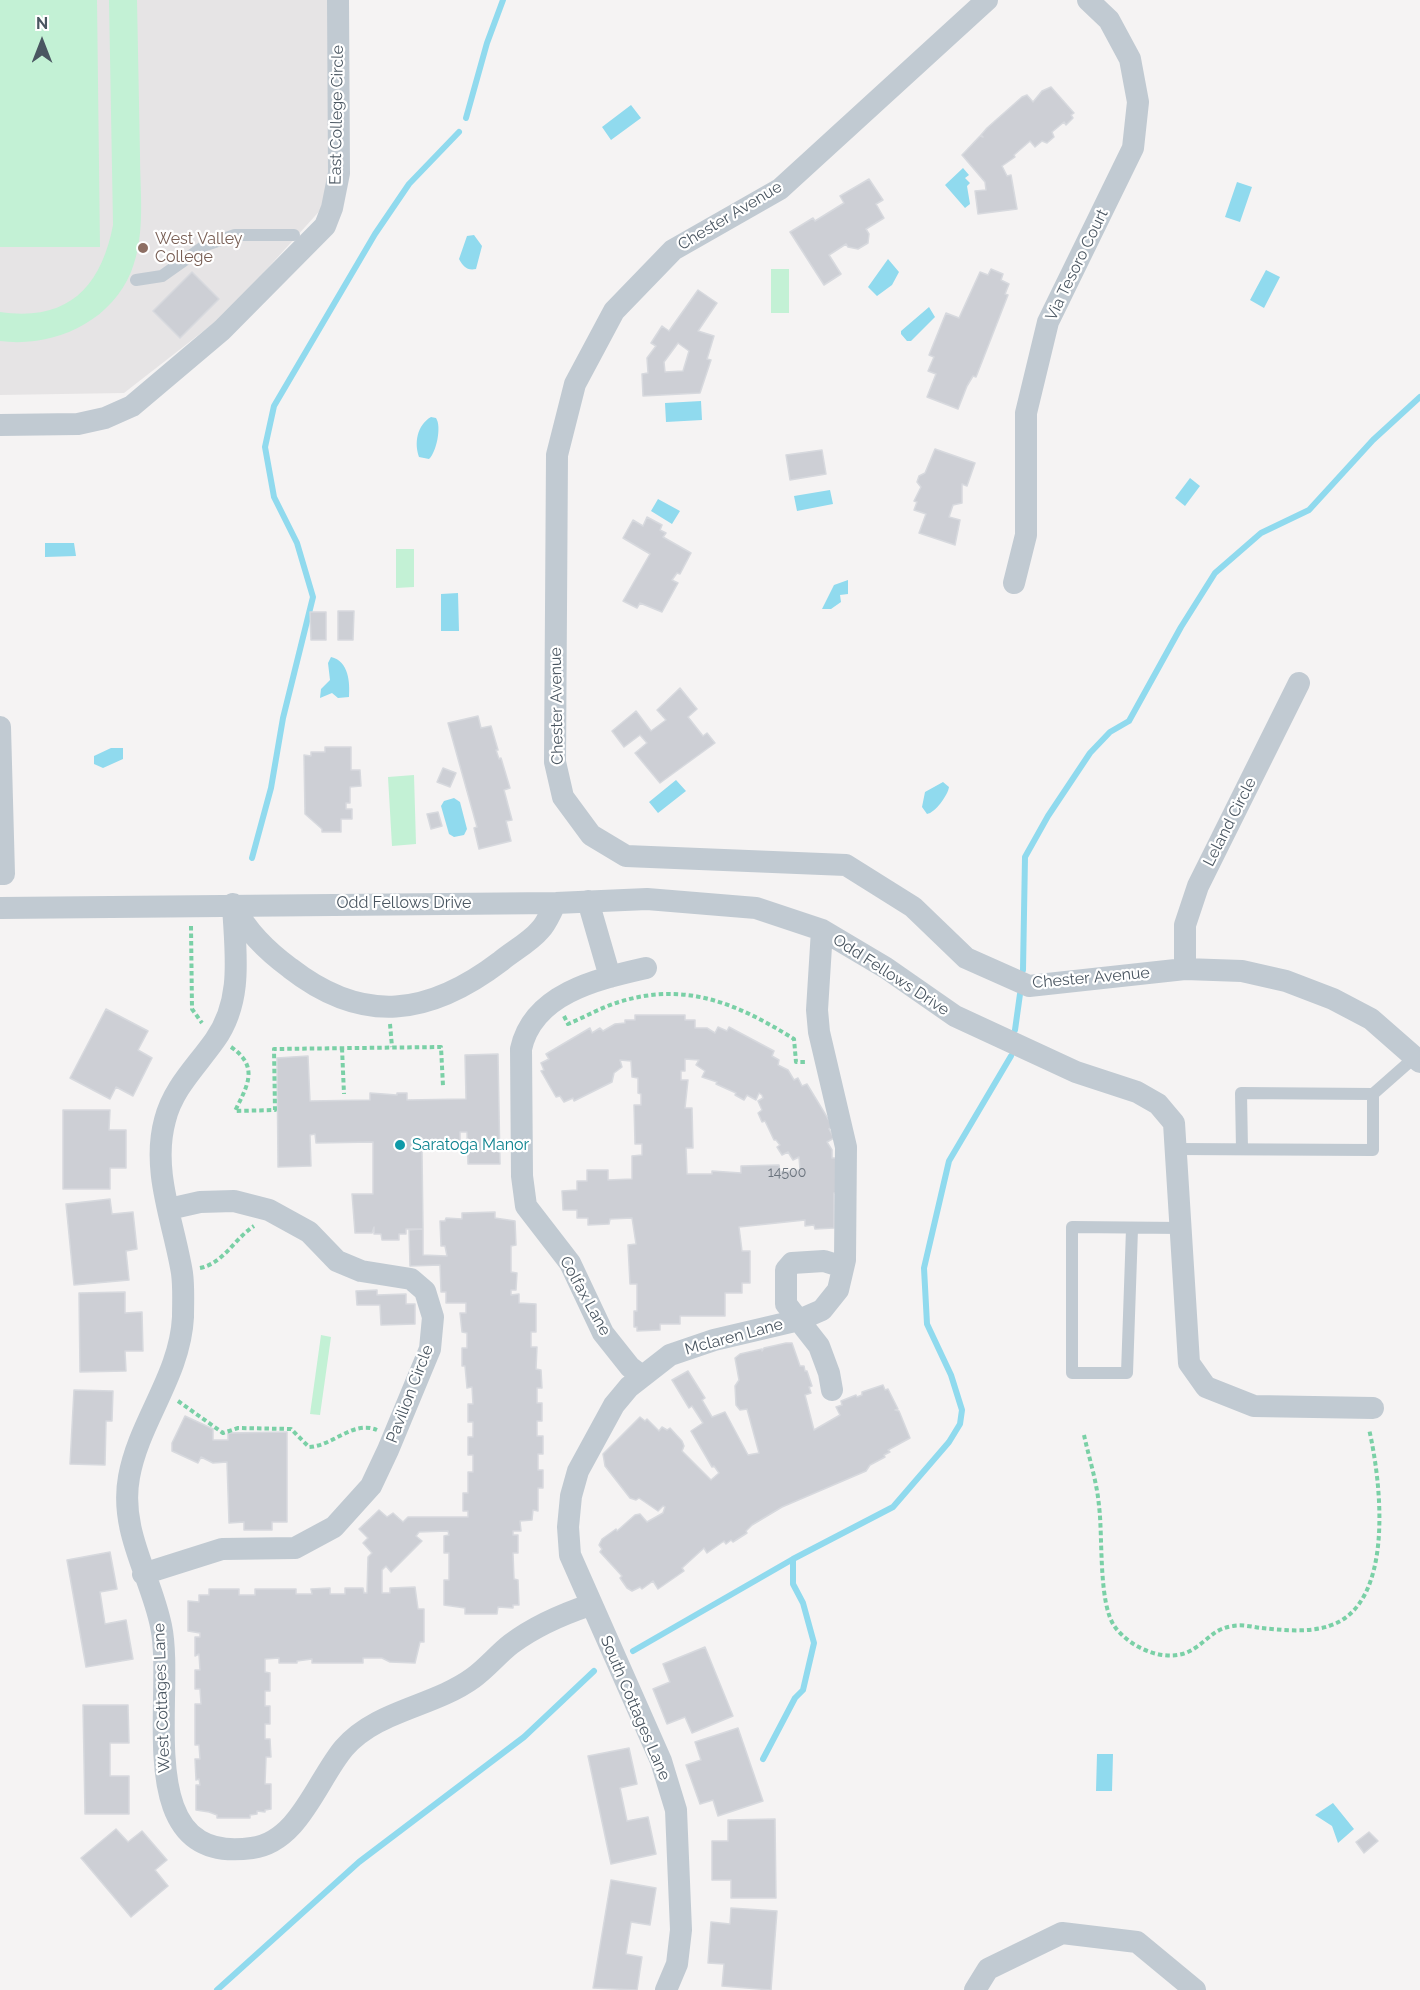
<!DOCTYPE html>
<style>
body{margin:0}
#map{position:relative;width:1420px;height:1990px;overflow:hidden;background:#f5f3f3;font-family:Raleway,sans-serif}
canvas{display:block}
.north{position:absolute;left:12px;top:12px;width:60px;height:60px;-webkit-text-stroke:4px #fff;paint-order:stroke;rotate:0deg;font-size:16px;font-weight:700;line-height:24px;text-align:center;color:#4a5661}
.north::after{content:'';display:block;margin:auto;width:21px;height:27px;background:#4a5661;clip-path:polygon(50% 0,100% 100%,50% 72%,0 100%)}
</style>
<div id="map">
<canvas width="1420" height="1990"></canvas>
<div class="north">N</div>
</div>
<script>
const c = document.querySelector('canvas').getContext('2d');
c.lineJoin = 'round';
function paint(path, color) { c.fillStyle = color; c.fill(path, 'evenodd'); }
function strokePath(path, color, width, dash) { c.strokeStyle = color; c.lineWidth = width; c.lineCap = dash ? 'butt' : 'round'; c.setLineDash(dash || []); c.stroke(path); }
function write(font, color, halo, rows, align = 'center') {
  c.font = font + ' Raleway,sans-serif'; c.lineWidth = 4.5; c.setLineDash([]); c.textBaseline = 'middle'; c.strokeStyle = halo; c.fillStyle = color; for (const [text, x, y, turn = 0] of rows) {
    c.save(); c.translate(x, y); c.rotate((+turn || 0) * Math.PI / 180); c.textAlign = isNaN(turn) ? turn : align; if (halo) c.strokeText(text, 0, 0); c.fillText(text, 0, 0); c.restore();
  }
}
const education = new Path2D(`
 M0,0H346L344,184L228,312L124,393L0,395Z`);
const green = new Path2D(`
 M0,0H97L100,247H0Z
 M109,0H137C138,52 139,103 140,155C140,193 146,235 131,272C110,323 52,348 0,341V312C67,322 101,288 113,225Z
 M771,269H789V313H771Z
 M396,549H414V587L396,588Z
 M414,775L416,844L392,846L388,777Z
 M321,1335L331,1337L320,1415L310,1414Z`);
const water = new Path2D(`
 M631,105L641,118L611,140L602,127Z
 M963,168L969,175L965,178L970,183L967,186L970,204L965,208L945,185Z
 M1237,182L1252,187L1240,222L1225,217Z
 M474,235L482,246L476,269C467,271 463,266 459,259L467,236Z
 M888,259L899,272L892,285L877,296L868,287Z
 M1266,270L1280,277L1264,308L1250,300Z
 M929,307L935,317L911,341H907L901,334V331Z
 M701,401L702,420L666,422L665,403Z
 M431,417L436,418C442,427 436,453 429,459L419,457C414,443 417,425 431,417Z
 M1190,478L1200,486L1185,506L1175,498Z
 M830,490L833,504L797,511L794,496Z
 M658,499L680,511L672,524L651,511Z
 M45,543H74L76,556L45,557Z
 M848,580V594L840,595L841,602L831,609H822L834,585Z
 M458,593L459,631H441V594Z
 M331,657C349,661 350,683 349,697L338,698L332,693L320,698L321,689L330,680L328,663Z
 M111,748H123V759L103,768L94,764V756Z
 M676,780L686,791L658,813L649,802Z
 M943,782L949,787C948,795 935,813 927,814L922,807L925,792Z
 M454,798L460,802L467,829L464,835L454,837L449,834L441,806L444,801Z
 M1097,1754H1113L1112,1791H1096Z
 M1333,1803L1354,1829L1338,1843L1332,1826L1315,1815Z`);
const stream = new Path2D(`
 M466,118L487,43L503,0
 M252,858L271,788L283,718L313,597L297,543L274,497L265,447L274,406L375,234L409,184L459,132
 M1023,970L1025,857L1048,816L1090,753L1110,732L1129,721L1181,627L1215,573L1261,533L1309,510L1373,440L1420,397
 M1015,1030L1020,994
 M633,1651L793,1559
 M763,1759L795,1698L803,1690L814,1643L803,1603L793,1584V1559L893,1507L949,1442L960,1424L962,1410L951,1375L927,1324L924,1268L949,1161L1011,1056
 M217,1990L359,1862L524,1737L594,1671`);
const building = new Path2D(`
 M1051,87L1074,113L1071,115L1073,118L1066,125L1064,122L1052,132L1054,137L1047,143L1042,141L1035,147L1030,141L1014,155L1015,157L1002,166L1007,176L1011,175L1017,209L978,214L975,191L986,190L985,182L962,155L980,136L983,137L981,135L987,128L1022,97L1027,95L1033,102L1042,91Z
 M869,179L883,200L876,204L884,218L866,229L869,234L868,243L858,249L848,247L846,244L829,255L841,274L824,285L790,232L813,218L815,221L844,203L840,196Z
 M991,269L1003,274L1001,280L1009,284L1005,294L1008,295L976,377L973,376L967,386L958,409L927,397L936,374L928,371L934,357L929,355L946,313L959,318L980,272L988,275Z
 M192,272L219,299L180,338L153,311Z
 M698,290L717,303L698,331L714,336L707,359L711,360L700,393L643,396L642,374L648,373L647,358L656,346L651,343L662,326L669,331ZM678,343L689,351L683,371L665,372L664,362Z
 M935,449L975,463L967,486L962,484V503L953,505L949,517L960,520L955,545L919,533L926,514L914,510L917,502L914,501L921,487L917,482L919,476L925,473Z
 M822,450L826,474L790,480L786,455Z
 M647,517L662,525L660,530L666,533L663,537L691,553L680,574L677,573L672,580L678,583L662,612L640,603L637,608L623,601L650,554L623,538L633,520L643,526Z
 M338,611H354L353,640H338Z
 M310,612H326V640H311Z
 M680,688L697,709L688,717L703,736L707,733L715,743L660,783L635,753L647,743L640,735L624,747L612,731L636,711L651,731L666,720L657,710Z
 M478,716L481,728L491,726L498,750H496L499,759L501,758L510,788L504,790L512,820L506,821L511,841L479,849L474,828L477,827L448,723Z
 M325,747H351V770H360L361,786L350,787V803H346V809H352V819H341V832H322V829L305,814L304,755L311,756V752H325Z
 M443,768L456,773L450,787L437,782Z
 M438,812L442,826L431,829L427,814Z
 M106,1009L148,1031L138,1050L152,1058L133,1096L116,1087L110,1099L70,1078Z
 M635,1015H685V1020H695V1028H707L715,1033L718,1027L727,1031L729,1027L774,1051L772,1056L779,1060L778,1065L788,1070L794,1080L798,1078L802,1086L807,1084L833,1127L829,1129L834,1138L827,1142L832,1150V1158H838L839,1193H834V1228L815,1229L814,1225L805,1226V1220L739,1227L742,1251H750V1283H742V1293H725V1316H680V1324H660V1330L637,1331V1327H634V1311H637V1284H630L628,1245L636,1244L632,1218L610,1219L609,1224L588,1225V1218H577V1210H563L562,1191L577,1190V1181H587V1170H608V1180L632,1179V1156L642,1155V1144H635L634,1105H641V1094L638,1093V1078L632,1077L631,1061L620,1060L622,1067L614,1073L612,1082L574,1101L573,1098L564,1102L560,1096L556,1097L541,1071L544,1070L541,1063L549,1059L546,1054L590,1028L592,1033L600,1028L603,1031L615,1024L625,1023V1020H635ZM685,1059L699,1060L696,1065L705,1071L702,1077L717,1082L716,1084L736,1093L735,1095L744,1100L747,1095L756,1100L759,1093L762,1095L763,1098L758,1101L762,1110L758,1113L762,1122L765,1121L774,1140H776L780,1145L777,1147L782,1155L788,1152L793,1160L799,1157L800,1170L780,1172L779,1165L741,1166V1173L712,1171V1174H687L686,1148H693L692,1108H685L688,1080H681V1071H685Z
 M498,1054L500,1164H468L467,1132H460V1140L451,1141L444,1148L437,1149L427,1144L422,1151L423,1229H406V1234H399V1240H382L381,1234H374V1227L372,1233H355L352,1194H373V1142L316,1143L315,1134L310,1135L311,1166L278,1167L277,1058L308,1056L310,1101L370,1100V1093L397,1095V1093H407V1100L466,1099L465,1055Z
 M63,1110H110L109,1130H126V1168H110V1189H63Z
 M110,1199L112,1214L133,1212L137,1249L126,1251L129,1280L74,1285L66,1204Z
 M495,1212V1218L515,1221L516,1245L511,1246V1272L517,1273L516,1290H511V1295L519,1294V1303L536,1304V1332H531V1347H537L536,1369L541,1370L542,1388H537V1403H542V1421H537V1436H543V1454H538V1470H543V1488H538V1511L533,1510L532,1520L520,1521L521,1531H513V1535H518V1553H513L514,1579L518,1580L519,1605H513V1608L498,1607L497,1614H465V1608L444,1605V1580H449V1553H444V1536L449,1535L448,1531L419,1532L416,1536L422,1541L391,1572L386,1566L382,1570V1593H390V1588L415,1587L418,1609H424V1642H420L415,1663L390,1662L382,1658H363V1663H312V1659L297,1661V1663H279V1658L265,1659V1672L270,1673V1691H265V1706H270V1724H265V1739H270L271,1757H266L265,1784H271V1809L265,1810V1812L257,1811V1814L250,1815V1818H217V1815L209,1812L196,1810V1785H200L199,1779L196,1780L195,1759H200L199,1745H195V1704H201L200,1689H195V1670H200L199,1654L195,1656V1637H200V1633L188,1631V1601L199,1602V1595H209V1589H239V1595H255V1589H296V1594H312L311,1589L330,1588V1594H345V1588H363L364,1593H367L368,1557L372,1553L363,1543L368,1538L359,1529L379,1510L387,1517L393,1513L403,1522L408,1517H468V1511H463V1493H468V1472H473V1455H468V1437H473V1422H468V1404H473L472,1387L467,1388L465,1366H462V1348H467V1333L462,1332L460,1313H466V1303H446V1292H441L440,1265L410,1266L409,1230L423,1229V1255L447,1256L445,1246H441L440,1221H445L446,1218L462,1219V1213Z
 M377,1290V1295L406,1294V1304H415V1324L381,1325L380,1305H357L356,1291Z
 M125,1292V1313L142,1312L143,1351H125L126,1371L80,1372L79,1293Z
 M786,1343H792L800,1366H804L805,1371H807L812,1386L809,1387L811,1393L805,1395L814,1430L840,1415L836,1407L842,1405L841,1401L856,1395L857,1397L862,1395V1392L883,1385L885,1390L888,1389L898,1409L895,1410L899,1411L910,1438L888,1450L890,1452L884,1455L885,1457L870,1465L866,1471L782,1507L752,1525L746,1531L747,1533L733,1542L731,1540L726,1544L724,1541L707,1553L704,1548L682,1568L684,1571L658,1589L653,1581L642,1589L640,1587L632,1591L627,1588L620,1578L622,1576L600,1552L602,1549L599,1545L602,1539L616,1529L617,1531L635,1515L640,1514L647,1522L663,1513L665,1507L663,1506L658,1511L639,1498L636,1500L630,1498L605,1466L603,1454L640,1417L645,1421L647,1419L659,1431L662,1427L667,1430L670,1428L682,1441L684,1446L682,1451L711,1480L719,1473L714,1466L712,1467L691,1431L703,1423L692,1406L689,1408L672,1380L688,1371L705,1398L702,1400L712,1417L725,1412L748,1455L759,1453L747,1409L740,1410L736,1405L735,1386L739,1380L735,1358L740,1354L762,1349V1351L764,1348Z
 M74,1390L113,1391L112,1421H106L105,1465L70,1464Z
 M185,1416L213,1429V1440H228V1433L287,1432V1522H272V1530H244V1522L229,1523L227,1462L213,1463L201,1457L198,1463L172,1451V1443Z
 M110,1552L117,1589L100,1592L105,1624L126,1620L133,1659L86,1667L67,1560Z
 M705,1647L733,1716L692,1733L685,1717L667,1724L653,1689L670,1682L663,1664Z
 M83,1705H128L129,1743H110V1776H129V1814H85Z
 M738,1728L763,1801L718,1816L713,1800L700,1804L686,1765L701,1760L695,1742Z
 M629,1748L637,1784L620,1788L627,1821L648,1817L656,1854L611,1864L588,1756Z
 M775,1819L776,1898H731V1880H712V1841H728V1820Z
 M116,1829L128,1842L142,1831L167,1860L155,1870L168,1886L131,1917L81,1858Z
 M1369,1832L1378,1841L1364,1853L1356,1842Z
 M611,1880L656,1888L650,1925L631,1922L626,1954L642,1957L637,1990L593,1988Z
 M731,1908L777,1911L771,1990L722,1986L724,1964L708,1963L711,1922L730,1924Z`);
const path = new Path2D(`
 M191,926L192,1009L202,1023
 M564,1016L568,1024C585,1017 602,1007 619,1002C686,981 738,1004 794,1039L796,1062H807
 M390,1024L392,1047
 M231,1047C260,1067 247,1086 235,1111L275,1110L274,1049L441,1047L443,1086
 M342,1048L344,1094
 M200,1268C224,1263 234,1239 254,1226
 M178,1401L223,1433L238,1428L291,1429L309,1447C333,1446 353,1420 377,1430
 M1084,1435C1089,1458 1097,1482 1099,1506C1103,1536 1098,1604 1115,1627C1131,1649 1170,1666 1195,1648C1210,1638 1214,1629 1233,1626C1242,1624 1252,1627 1261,1628C1282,1630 1308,1633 1329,1626C1396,1605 1381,1481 1369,1429`);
const lane = new Path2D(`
 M136,280L162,276L206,245L235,235H294
 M1373,1094L1415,1057
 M1177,1149L1373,1150V1094L1241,1093L1242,1149
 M1132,1229L1127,1373H1072V1227L1181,1228`);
const street = new Path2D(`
 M987,0L780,189L673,250L614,311L575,384L557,455L555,762L563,797L591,835L626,856L846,865L913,907L966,958L1029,986L1185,969L1242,971L1286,981L1333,999L1371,1019L1420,1062
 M0,425L78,424L105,418L132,406L222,330L325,226L332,208L339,173L338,0
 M1014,583L1026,535V413L1048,322L1133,148L1138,102L1130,59L1109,20L1088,0
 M0,727L4,874H0
 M588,901L610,977
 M233,904C235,951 244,999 215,1040C196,1067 173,1088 165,1120C151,1171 174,1223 182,1273C184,1288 183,1302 183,1317C180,1376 139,1421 129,1477C119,1531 151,1576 161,1626C176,1697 128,1866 252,1848C299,1842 317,1780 344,1748C377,1710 433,1707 473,1678C487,1668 498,1654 511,1644C535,1626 563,1614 590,1605
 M0,908L556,903L647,899L756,908L822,930L886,968L955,1016L1076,1072L1137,1092L1158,1104L1174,1123L1189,1363L1206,1387L1254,1406L1373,1408
 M235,908C248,933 267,951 290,968C363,1025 429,1016 501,961C513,951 530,942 540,930C547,923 551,911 556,903
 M1185,969V925L1198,886L1299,683
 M642,1376L630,1367L603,1333L570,1263L526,1206L522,1176L521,1049C533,993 598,979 646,968
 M832,1390L829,1373L819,1346L786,1304V1270L792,1263L824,1261L843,1267
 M143,1574L222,1549L295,1548L334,1527L371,1486L388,1450L430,1349L433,1317L425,1291L411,1279L361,1271L337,1261L309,1232L269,1210L234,1201L200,1202L169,1209
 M666,1990L677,1964L681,1930L676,1810L661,1761L570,1555L568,1527L571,1496L578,1471L614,1405L629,1387L670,1355L714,1340L799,1320L822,1310L838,1290L845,1260L846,1147L819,1032L817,1010L822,930
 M975,1990L988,1969L1062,1933L1137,1942L1195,1990`);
const markers = [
 [143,248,6,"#8d6e63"],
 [400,1145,6,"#0f9aa8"]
];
const numberNames = [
 ["14500",787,1173]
];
const streetNames = [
 ["East College Circle",337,115,-89],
 ["Chester Avenue",730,216,-31],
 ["Via Tesoro Court",1077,265,-64],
 ["Chester Avenue",557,706,-91],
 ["Leland Circle",1230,822,-63],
 ["Odd Fellows Drive",404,903],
 ["Odd Fellows Drive",891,975,33],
 ["Chester Avenue",1091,978,-5],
 ["Colfax Lane",585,1296,61],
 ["Mclaren Lane",734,1337,-15],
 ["Pavilion Circle",410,1394,-69],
 ["West Cottages Lane",162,1698,-92],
 ["South Cottages Lane",635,1708,67]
];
const educationNames = [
 ["West Valley",155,239],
 ["College",155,257]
];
const cultureNames = [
 ["Saratoga Manor",412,1145]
];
paint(education, '#e6e4e5');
paint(green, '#c3f1d5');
paint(water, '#90daee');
strokePath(stream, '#90daee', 6);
paint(building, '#cdcfd5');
strokePath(building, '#d7d9de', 1.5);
strokePath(path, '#7ad0a6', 4, [4.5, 3]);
strokePath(lane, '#c1cad2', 12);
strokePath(street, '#c1cad2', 22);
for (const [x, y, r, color] of markers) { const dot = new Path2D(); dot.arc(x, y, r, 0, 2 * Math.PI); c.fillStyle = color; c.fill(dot); strokePath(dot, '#fff', 2); }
write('14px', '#6b747e', null, numberNames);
write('16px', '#4a5661', '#fff', streetNames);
write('16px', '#785e54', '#fff', educationNames, 'left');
write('16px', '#0d838f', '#fff', cultureNames, 'left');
</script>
